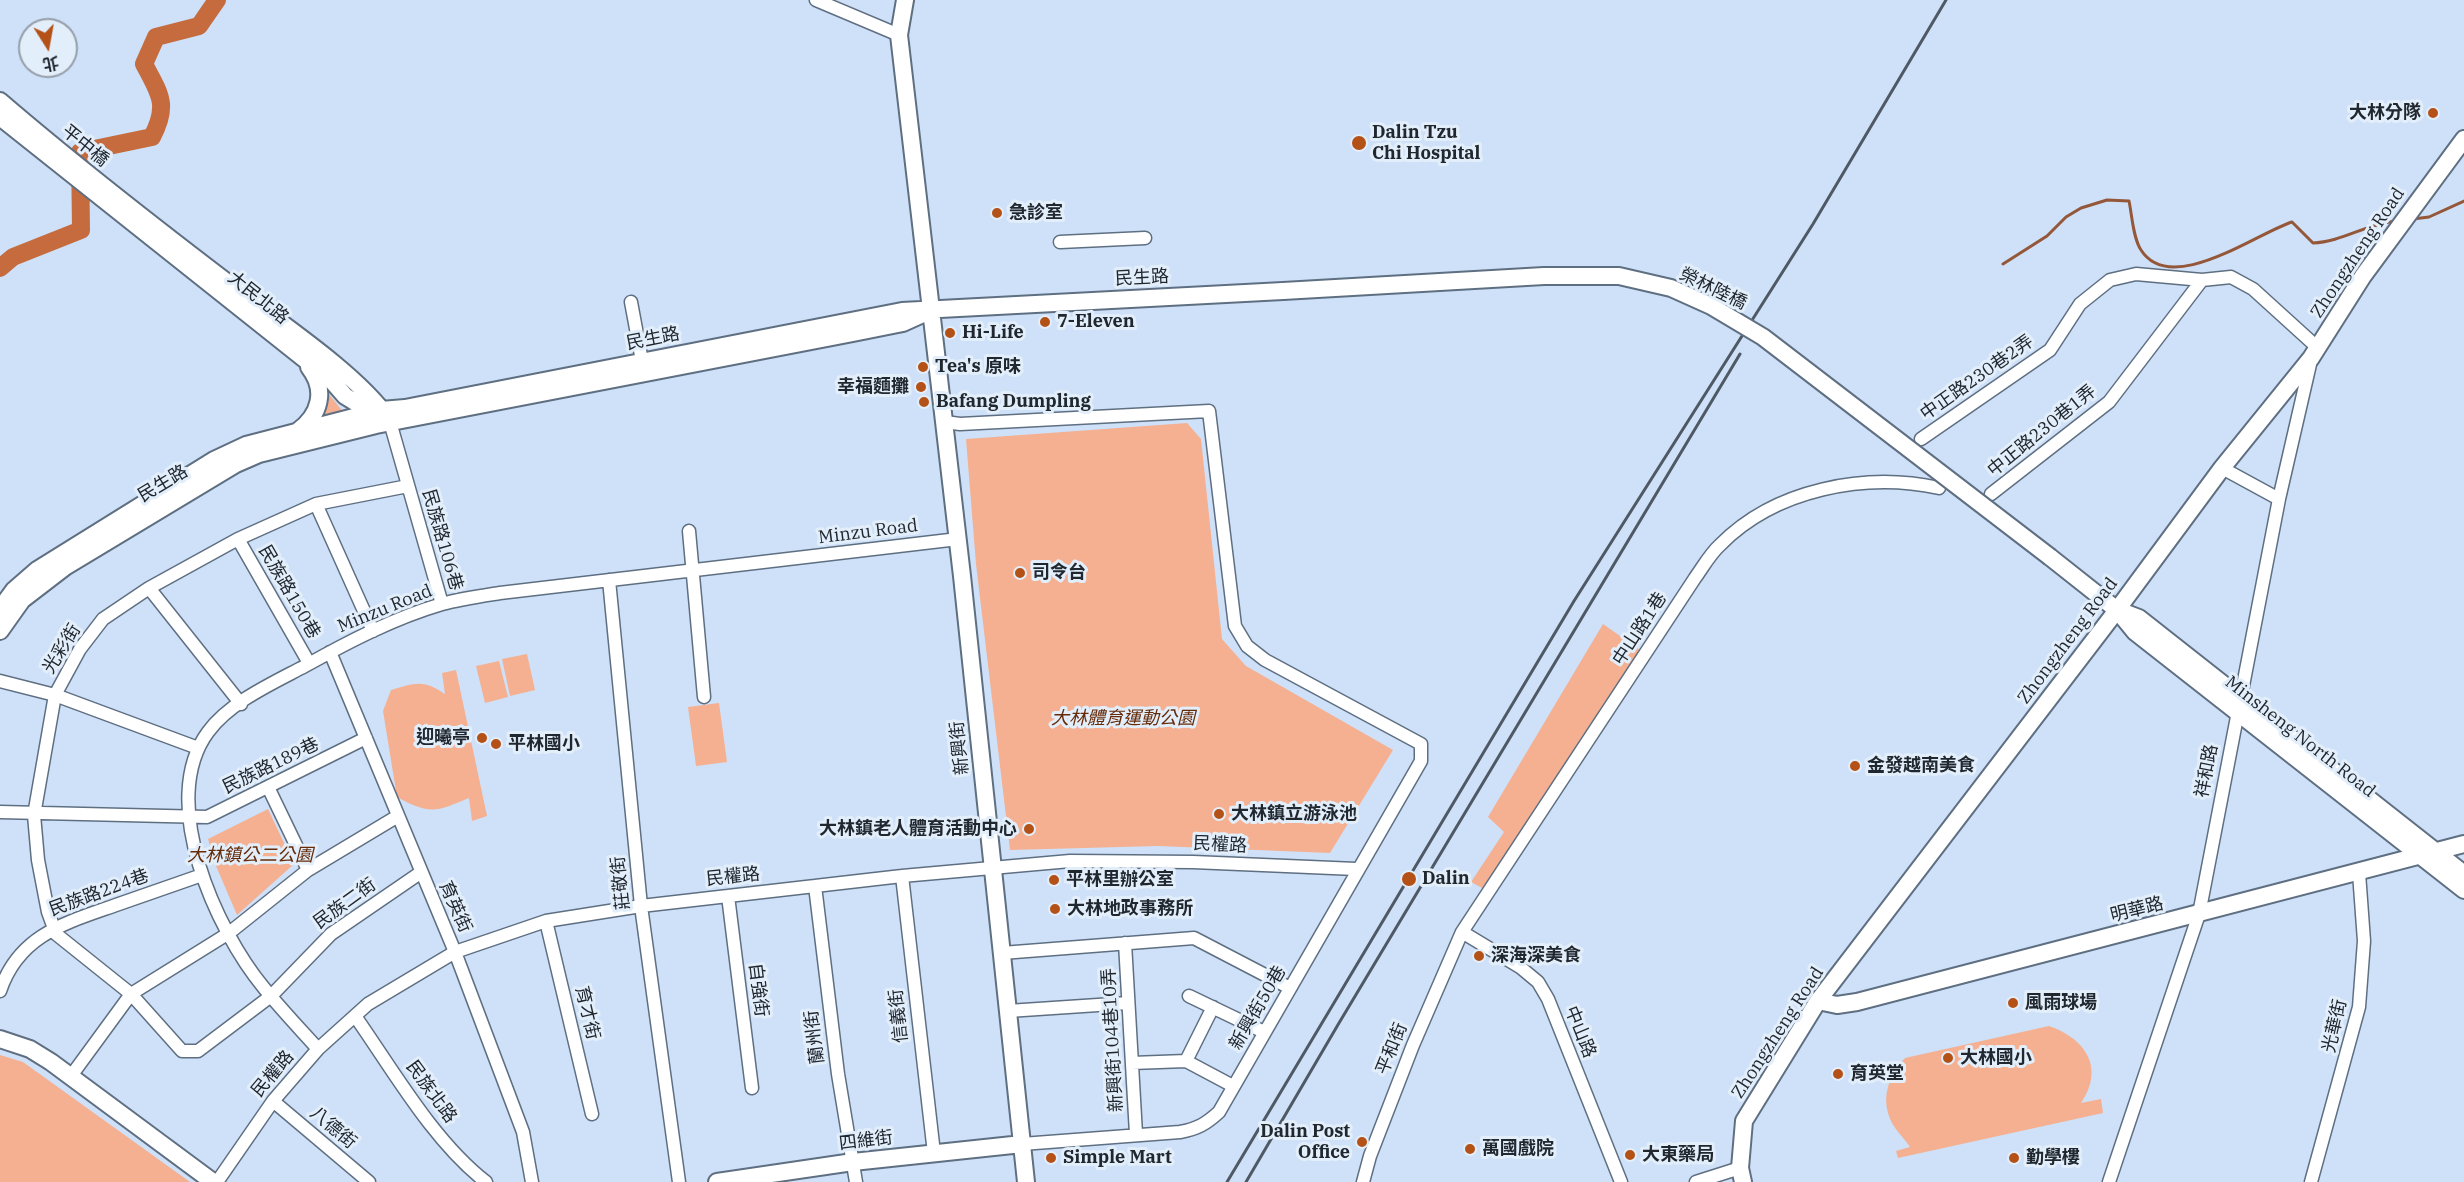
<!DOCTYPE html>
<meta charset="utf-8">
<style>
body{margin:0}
#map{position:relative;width:2464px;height:1182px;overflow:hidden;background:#cfe1f8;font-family:"IBM Plex Serif","Noto Sans TC",serif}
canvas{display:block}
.north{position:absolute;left:18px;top:18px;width:60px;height:60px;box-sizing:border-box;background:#e3eefb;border:2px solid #959ea9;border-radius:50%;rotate:169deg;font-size:16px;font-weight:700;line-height:24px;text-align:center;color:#20272f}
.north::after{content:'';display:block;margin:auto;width:21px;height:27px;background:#b45117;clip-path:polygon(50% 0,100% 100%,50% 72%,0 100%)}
</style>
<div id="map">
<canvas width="2464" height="1182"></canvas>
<div class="north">北</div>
</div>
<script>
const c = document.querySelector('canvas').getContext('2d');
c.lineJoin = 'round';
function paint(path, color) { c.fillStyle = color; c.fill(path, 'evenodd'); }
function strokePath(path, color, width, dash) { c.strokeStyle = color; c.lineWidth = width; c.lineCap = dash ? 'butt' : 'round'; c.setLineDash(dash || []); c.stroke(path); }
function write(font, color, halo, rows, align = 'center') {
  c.font = font + ' "IBM Plex Serif","Noto Sans TC",serif'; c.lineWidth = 6; c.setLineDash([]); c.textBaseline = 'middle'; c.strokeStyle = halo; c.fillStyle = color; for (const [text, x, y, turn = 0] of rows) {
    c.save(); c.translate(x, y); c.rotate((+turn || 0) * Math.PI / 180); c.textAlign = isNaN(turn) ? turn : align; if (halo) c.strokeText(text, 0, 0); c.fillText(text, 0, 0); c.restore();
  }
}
const green = new Path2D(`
 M324,388L344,413L320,417Z
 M1187,423L1201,439L1222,639L1246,666L1393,750L1330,853L1158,846L1010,850L976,564L966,439Z
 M1603,624L1640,650L1484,889L1471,882L1504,832L1488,817Z
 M527,654L535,690L510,696L502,659Z
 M499,661L508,697L485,703L476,666Z
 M456,670L487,816L472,821L469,798C436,812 430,815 397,797L383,711L391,690C415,683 423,679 445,694L442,673Z
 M719,703L727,762L696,766L688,707Z
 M268,809L294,864L237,915L216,866L208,839Z
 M2049,1026C2086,1039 2105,1068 2081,1103L2101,1099L2103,1113L1898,1158L1896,1151L1910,1147C1905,1139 1897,1132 1892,1123C1880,1099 1888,1077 1905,1058Z
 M0,1055L23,1062L190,1182H0Z`);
const stream = new Path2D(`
 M2413,219L2429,217L2464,201
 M2003,264L2047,236L2066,217L2081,208L2107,200L2129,201C2132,215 2133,238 2141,250C2171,297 2257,233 2292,222L2313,243C2342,242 2368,223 2397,221`);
const river = new Path2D(`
 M0,268L13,257L81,230L80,152L152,137C169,105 160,94 144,64L156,37L199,26L217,0`);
const street = new Path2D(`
 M816,0L899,35
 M1060,242L1145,238
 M631,302L642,361
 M390,422L442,604
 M945,422L960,424L1209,411L1235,626L1247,646L1265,660L1421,744V761L1219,1112C1206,1124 1197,1129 1180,1132L1022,1144
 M1921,439L2050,350L2080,304L2110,280L2136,274L2202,280L2231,277L2253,289L2318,348
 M2222,468L2279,499
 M408,486L316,504L238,539L149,588L103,619L80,649L55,695L34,815L38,860L48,912L56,934L131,994L182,1051H198L271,996L331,934L420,873
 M1991,494L2109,402L2202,280
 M316,504L373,631
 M689,531L704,697
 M238,539L309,663
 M609,580L641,906L679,1182
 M149,588L241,704
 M330,652L455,952L523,1132L532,1182
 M0,681L55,695L198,748
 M268,787L308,870
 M0,812L207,817L366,738
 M902,876L934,1153
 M815,886L838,1074L856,1182
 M728,896L752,1088
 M546,921L592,1114
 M1462,932L1520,967L1538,982L1548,999L1621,1182
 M1125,943L1136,1134
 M1002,953L1194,938L1290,988
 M0,991C19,935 65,923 116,905C144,895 173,885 202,875
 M1189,996L1264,1032
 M1008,1011L1128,1003
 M355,1016C393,1070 433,1141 486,1182
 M318,1049C300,1029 281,1009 264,988C216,930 157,801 208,732C230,702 273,683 305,666C348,642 394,618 442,604C460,599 481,596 500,593L958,539
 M1186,1061L1213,1007
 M1132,1063L1186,1061L1233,1086
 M71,1076L131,994L229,933L308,870L398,816
 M273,1101L369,1182
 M217,1182L273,1101L318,1049L368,1004L455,952L546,921L641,906L902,876L1070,861L1193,862L1356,869
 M1363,1182L1370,1156L1413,1045L1462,932L1695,578C1703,567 1710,554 1720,545C1775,489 1865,472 1939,488
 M1696,1182L1740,1168
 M2109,1182L2199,914L2279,499L2311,360
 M2311,1182L2359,1007L2364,941L2359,873`);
const secondary = new Path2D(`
 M905,0L899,35L962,576L1026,1182
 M0,101C79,169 162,233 245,296C287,328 357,375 387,417
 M0,117L332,381L345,396L376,415
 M298,431C320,415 327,390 309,367
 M2050,557L2117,610L2135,632L2464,890
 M0,609L14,590L37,570L214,460L246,445L381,410L405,408L902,311L1283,291
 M2118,610L2139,618L2464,874
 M0,631L22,600L65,567L236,464L259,454L376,425L853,333L903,323L923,314
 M1818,1001L1837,1005L1857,1002L2464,844
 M0,1039L30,1049L51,1062L213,1182
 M717,1182L853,1162L1022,1144
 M1743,1182L1740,1168L1744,1121L1818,1001L2117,610L2222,468L2311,358L2363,276L2464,139`);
const rail = new Path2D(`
 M1227,1182L1574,601L1813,224L1946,0
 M1246,1182L1339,1023L1740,354`);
const secondaryBridge = new Path2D(`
 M1283,291L1544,276H1619L1671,288L1711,306L1763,337L2050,557`);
const markers = [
 [2433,113,6,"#b45117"],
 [1359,143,8,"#b45117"],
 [997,213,6,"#b45117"],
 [1045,322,6,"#b45117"],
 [950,333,6,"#b45117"],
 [923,367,6,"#b45117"],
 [921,387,6,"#b45117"],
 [924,402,6,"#b45117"],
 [1020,573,6,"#b45117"],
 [482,738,6,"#b45117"],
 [496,744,6,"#b45117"],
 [1855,766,6,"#b45117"],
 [1219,814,6,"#b45117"],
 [1029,829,6,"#b45117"],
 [1409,879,8,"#b45117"],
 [1054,880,6,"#b45117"],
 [1055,909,6,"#b45117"],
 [1479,956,6,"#b45117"],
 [2013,1003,6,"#b45117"],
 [1948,1058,6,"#b45117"],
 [1838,1074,6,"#b45117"],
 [1362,1142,6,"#b45117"],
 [1470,1149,6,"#b45117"],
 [1630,1155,6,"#b45117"],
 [1051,1158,6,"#b45117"],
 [2014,1158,6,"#b45117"]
];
const poiNames = [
 ["大林分隊",2421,113,"right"],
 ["Dalin Tzu",1372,133],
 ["Chi Hospital",1372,154],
 ["急診室",1009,213],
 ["7-Eleven",1057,322],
 ["Hi-Life",962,333],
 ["Tea's 原味",935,367],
 ["幸福麵攤",909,387,"right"],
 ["Bafang Dumpling",936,402],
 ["司令台",1032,573],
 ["迎曦亭",470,738,"right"],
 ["平林國小",508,744],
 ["金發越南美食",1867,766],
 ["大林鎮立游泳池",1231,814],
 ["大林鎮老人體育活動中心",1017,829,"right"],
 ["Dalin",1422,879],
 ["平林里辦公室",1066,880],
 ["大林地政事務所",1067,909],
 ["深海深美食",1491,956],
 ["風雨球場",2025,1003],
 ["大林國小",1960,1058],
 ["育英堂",1850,1074],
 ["Dalin Post",1350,1132,"right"],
 ["Office",1350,1153,"right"],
 ["萬國戲院",1482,1149],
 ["大東藥局",1642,1155],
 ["Simple Mart",1063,1158],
 ["勤學樓",2026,1158]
];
const streetNames = [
 ["平中橋",85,146,39],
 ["Zhongzheng Road",2358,253,-56],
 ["民生路",1142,278,-3],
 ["榮林陸橋",1713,289,26],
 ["大民北路",258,298,39],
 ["民生路",653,339,-11],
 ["中正路230巷2弄",1977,378,-35],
 ["中正路230巷1弄",2042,431,-39],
 ["民生路",163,484,-31],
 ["Minzu Road",868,532,-7],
 ["民族路106巷",442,540,74],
 ["民族路150巷",289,592,60],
 ["Minzu Road",385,609,-22],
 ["中山路1巷",1640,629,-57],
 ["Zhongzheng Road",2068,641,-53],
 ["光彩街",62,649,-58],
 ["Minsheng North Road",2300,737,38],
 ["新興街",960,748,-96],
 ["民族路189巷",271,766,-26],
 ["祥和路",2207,771,-79],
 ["民權路",1220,845,3],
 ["民權路",733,877,-6],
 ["莊敬街",621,883,-96],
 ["民族路224巷",99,893,-20],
 ["民族二街",345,904,-36],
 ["育英街",455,907,66],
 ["明華路",2137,910,-14],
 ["自強街",758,990,83],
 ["新興街50巷",1258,1008,-60],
 ["育才街",587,1013,77],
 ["信義街",899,1016,-96],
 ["光華街",2335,1026,-77],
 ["中山路",1580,1032,68],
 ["Zhongzheng Road",1778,1033,-57],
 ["蘭州街",815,1037,-97],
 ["新興街104巷10弄",1113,1040,-93],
 ["平和街",1392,1049,-68],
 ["民權路",273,1074,-50],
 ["民族北路",431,1092,54],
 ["八德街",333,1128,40],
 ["四維街",866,1141,-7]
];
const parkNames = [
 ["大林體育運動公園",1123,719],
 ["大林鎮公二公園",250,856]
];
paint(green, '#f4b091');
strokePath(stream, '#945739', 3);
strokePath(river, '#c56b3d', 18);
strokePath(street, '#5f6f82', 15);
strokePath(secondary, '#5f6f82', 20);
strokePath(street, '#fff', 12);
strokePath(secondary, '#fff', 16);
strokePath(rail, '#4f5965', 3);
strokePath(secondaryBridge, '#5f6f82', 20, []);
strokePath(secondaryBridge, '#fff', 16);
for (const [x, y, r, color] of markers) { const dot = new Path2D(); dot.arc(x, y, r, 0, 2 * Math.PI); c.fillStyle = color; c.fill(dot); strokePath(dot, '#e3eefb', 2); }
write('bold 18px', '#20272f', '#e3eefb', poiNames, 'left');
write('18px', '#20272f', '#e3eefb', streetNames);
write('italic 18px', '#662b08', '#e3eefb', parkNames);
</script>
